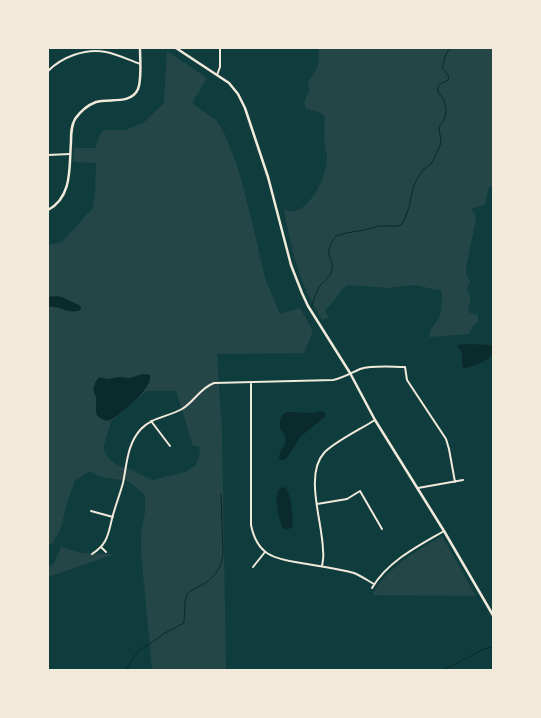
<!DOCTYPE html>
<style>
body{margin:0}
#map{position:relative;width:541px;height:718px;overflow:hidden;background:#0f3d3e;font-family:"Alegreya Sans",sans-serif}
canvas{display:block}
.frame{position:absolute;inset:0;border:49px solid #f1e9da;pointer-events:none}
</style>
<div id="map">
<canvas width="541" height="718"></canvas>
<div class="frame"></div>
</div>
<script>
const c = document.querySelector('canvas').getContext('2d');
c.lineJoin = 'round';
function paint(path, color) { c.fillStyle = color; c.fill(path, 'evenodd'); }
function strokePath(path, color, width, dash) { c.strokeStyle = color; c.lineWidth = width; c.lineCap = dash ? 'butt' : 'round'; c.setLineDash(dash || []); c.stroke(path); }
const green = new Path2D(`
 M318,48H493V186H490C487,190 487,199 485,204L471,209L475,214L476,219L466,268V274L470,281L467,290C472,296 470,303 468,310L470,313L478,315V322L473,326L469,334L429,337C431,326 434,327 438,319C443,311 442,298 441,290L432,289L416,285L388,288L348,285L343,288L334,301L325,310L328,316L327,318L322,320C317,311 311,302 307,292C295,266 289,237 284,209C287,211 291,212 295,211C313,206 328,173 327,156C327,152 325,148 325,144C324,135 324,126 325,117L320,112L306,109L304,102L310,90L308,83C318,66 320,69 318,48Z
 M167,51L207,78L192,103L217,121L225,135L238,168L249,210L266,281L280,314L300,308L313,331L304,353L217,354L222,431L226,670H152L141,551V536L145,512V495L128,481L101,477L90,471L75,480L66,506L61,528L53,543L48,546V245L62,242L93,208L95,194L96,163L73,162L74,148H96L97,141L103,130H125L143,123L164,103ZM147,391H176L193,446L200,447L199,458L195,466L185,472L152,480L130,469L118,466L109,459L103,449L111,421Z
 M442,536L476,596L372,595C389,566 413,553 442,536Z
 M61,547L83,553L115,554L48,577V568L54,563Z`);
const water = new Path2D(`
 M56,296L62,297L79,305L81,308V310C66,315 61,305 48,307V297Z
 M466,344L491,345L493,344C494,349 493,356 488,359C486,361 467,369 465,368C464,368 463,367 462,366V352L457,347L458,345Z
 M143,374L150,375C153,389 120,415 108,421C92,417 97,411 96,400C96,393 96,399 94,392C92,387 96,381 99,377L107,379L119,377L130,378Z
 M321,411L324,412L326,413L325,417L301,436L286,459L283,460H280L279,457L280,453L286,441L285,436L280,428V419L283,414L288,412L314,413Z
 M285,487C291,494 294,518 292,527L287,530L283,528C279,521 272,493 281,488C282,487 283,488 285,487Z`);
const stream = new Path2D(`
 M311,308C314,300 315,293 320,286C325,280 330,277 332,270C334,262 328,258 329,251C329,246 333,240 336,236L346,233L364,230L379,226H398L403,223L409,207L413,188L417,179L423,170L432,163L441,143L439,127L445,118L446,109L444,100L438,92V87L439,85L448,80L449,78L448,75L442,68L446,54L451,48
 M126,670L138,651L151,643L165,633L184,623L185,602L187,594C192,589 198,587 204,584C215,577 222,566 223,553L221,494
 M444,670L484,649L494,647`);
const minor = new Path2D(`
 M48,71C62,57 85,48 106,52C117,54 129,60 140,64
 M217,75L220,67V48
 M48,155L70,154
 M251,382V525C257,555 274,559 301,563C318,566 337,568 354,573C361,576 367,580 374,584
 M151,421L170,446
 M418,488L463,480
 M317,504L347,499L360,491L382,529
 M91,511L113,517
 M101,547L106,552
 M92,554C109,543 108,533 113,515C116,504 120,494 123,483C127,464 127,444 141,429C152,417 168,417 182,409C194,402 200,388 214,383L333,380C343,378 351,373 360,369C374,365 391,367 405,367L407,380L446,439L449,449L455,482
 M322,566C323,561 324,556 323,551C323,523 304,475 324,453C334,442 361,429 375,420
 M253,567L265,552
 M372,588C388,561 418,546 444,531`);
const tertiary = new Path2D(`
 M176,48L229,83L238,94L245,108L268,177L291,265L302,293L308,306L350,373L375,420L444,531L494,617
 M48,210C73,197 69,166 71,142C71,134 71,126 75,119C80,112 88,105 96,102C109,98 131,105 138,89C142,79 140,59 140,48`);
paint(green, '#244646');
paint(water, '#0a2a2b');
strokePath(stream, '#0a2a2b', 1);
strokePath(minor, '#f1e9da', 2);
strokePath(tertiary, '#f1e9da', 2.5);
</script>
